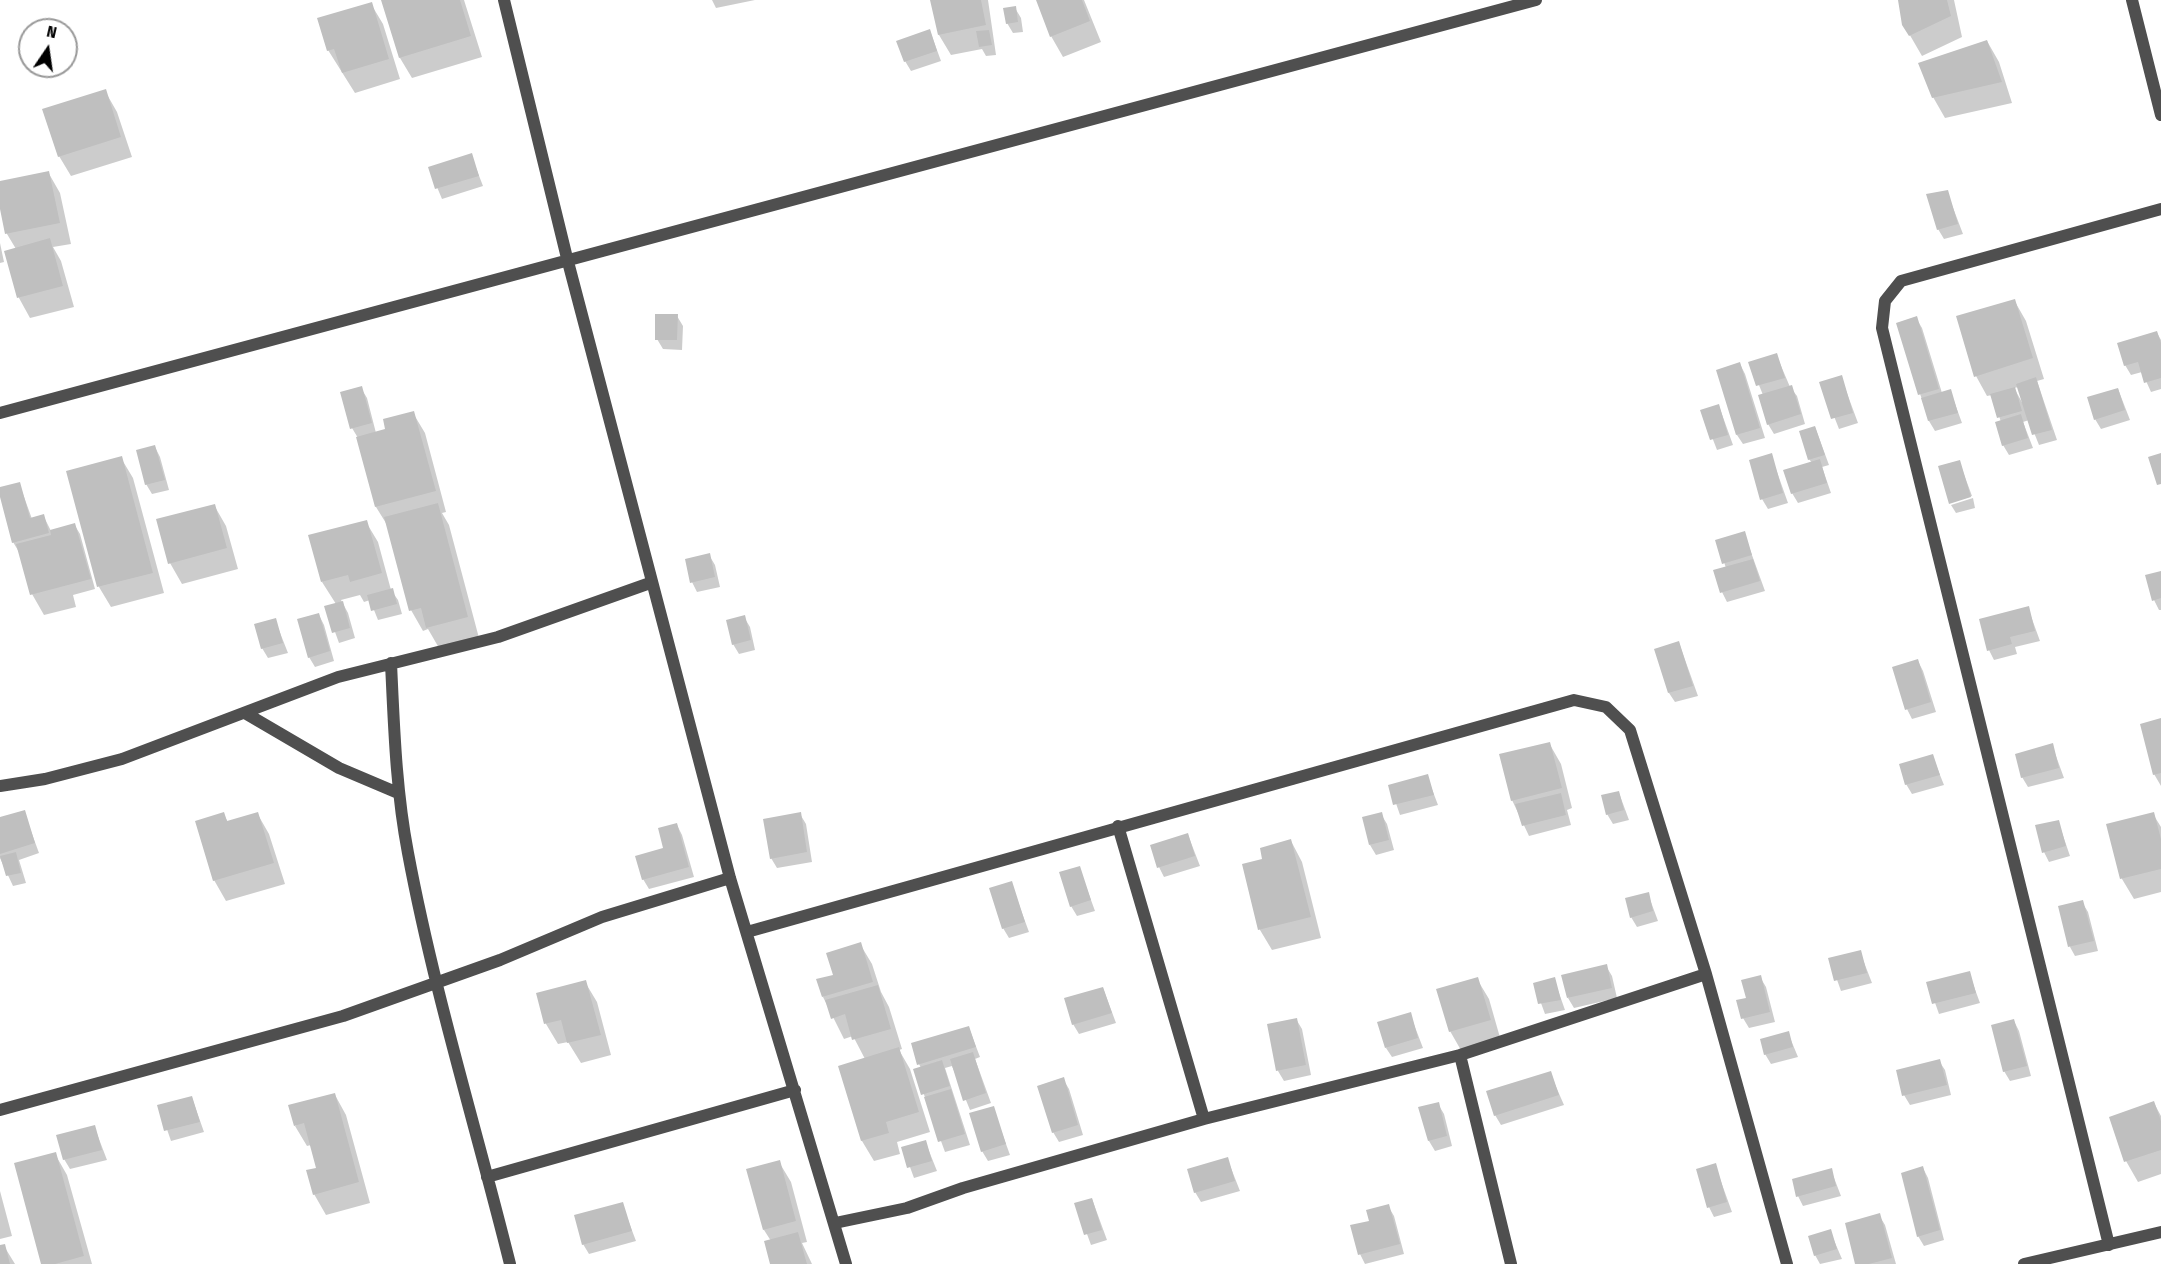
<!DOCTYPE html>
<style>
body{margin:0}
#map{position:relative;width:2161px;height:1264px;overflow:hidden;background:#fff;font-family:"Fira Sans Condensed",sans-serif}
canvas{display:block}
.north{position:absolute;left:18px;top:18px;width:60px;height:60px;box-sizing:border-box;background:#fff;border:2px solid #999;border-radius:50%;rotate:13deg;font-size:16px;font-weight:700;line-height:24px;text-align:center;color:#000}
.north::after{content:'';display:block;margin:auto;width:21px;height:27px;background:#000;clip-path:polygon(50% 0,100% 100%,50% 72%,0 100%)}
</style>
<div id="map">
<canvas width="2161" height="1264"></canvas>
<div class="north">N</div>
</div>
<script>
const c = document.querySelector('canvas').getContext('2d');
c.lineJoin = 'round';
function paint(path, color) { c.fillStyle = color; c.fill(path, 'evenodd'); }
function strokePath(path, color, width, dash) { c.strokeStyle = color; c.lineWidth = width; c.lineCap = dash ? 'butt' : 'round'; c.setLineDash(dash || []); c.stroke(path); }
const shadow = new Path2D(`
 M383,0H464L482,57L412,78L400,58Z
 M712,0H755L716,8Z
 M932,0H988L996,55L986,56L982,49L951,55L939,35Z
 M1037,0H1084L1101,42L1063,57L1051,36Z
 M1900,0H1954L1962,37L1922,56L1904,25Z
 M371,4L383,24L400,79L355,93L328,50Z
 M1015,8L1021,18L1023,32L1013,33L1007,23Z
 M930,31L941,61L911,71L905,61Z
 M1987,41L1999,62L2012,103L1945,118L1933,97Z
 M105,91L117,112L132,157L71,176L59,156Z
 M471,155L483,186L442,199L429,168Z
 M48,172L60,193L71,244L53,247L61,261L74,307L30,318L19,298L6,252L16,249L7,234L0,202V183Z
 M1947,192L1963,234L1944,239L1938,229Z
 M0,243L4,262L0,263Z
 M2014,300L2026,321L2044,379L2037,381L2057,440L2039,445L2029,420L2023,422L2033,448L2009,455L2003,445L2001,422L1992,395L1987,396L1976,376ZM2019,387L2023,404L2014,388Z
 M677,316L683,326L682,350L663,349L657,339Z
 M1916,318L1922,328L1942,393L1950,390L1962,423L1935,431L1929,421L1897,324Z
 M2157,333L2161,340V389L2151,392L2142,372L2131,375L2125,365Z
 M1776,354L1790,387L1797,396L1805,424L1774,434L1768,424L1763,395L1750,363Z
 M1740,364L1745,374L1765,438L1743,444L1737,435Z
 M1841,377L1858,423L1839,429L1821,383Z
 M361,388L367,398L376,433L387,430L413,413L425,433L446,512L442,513L449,525L479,638L439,648L428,629L423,631L411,610L389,528L376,507L358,438L352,428Z
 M2118,389L2130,420L2101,429L2095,419Z
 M1719,406L1733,445L1717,450L1702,411Z
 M1815,427L1829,465L1822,467L1831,493L1798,503L1792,493L1812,463L1809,459Z
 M155,447L160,457L169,490L152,494L146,484Z
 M1771,455L1788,503L1768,509L1762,499Z
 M121,458L133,478L164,593L111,607L99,587L68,472Z
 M1959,461L1972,496L1950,502Z
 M19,483L32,519L43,515L51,531L74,524L80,534L95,589L73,595L76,607L44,615L32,594L19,552L13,542L0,492V489Z
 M1973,498L1975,508L1956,513L1951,505Z
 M214,505L226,526L238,569L182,584L170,563Z
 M366,522L378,542L391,590L398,600L402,614L378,620L370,600L364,602L360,595L341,600L348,613L355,638L339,643L326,607L336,604L322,582Z
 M1744,533L1765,591L1727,602L1722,592L1726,568L1717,541Z
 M709,555L715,565L720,587L697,592L692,582Z
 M2161,572V610H2159L2154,600Z
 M2028,608L2040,641L2015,647L2017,654L1994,660L1989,650Z
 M319,615L324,625L334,661L315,667L309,657Z
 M744,617L750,627L755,650L739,654L733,644Z
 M275,620L288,653L268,658L262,648Z
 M1679,643L1698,696L1675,702L1669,693Z
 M1918,661L1923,671L1936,712L1912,719L1907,709Z
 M2161,720V786L2154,774Z
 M1549,743L1561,764L1572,808L1567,810L1571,825L1529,836L1512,800Z
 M2052,745L2064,778L2028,787L2022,777Z
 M1932,755L1944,785L1912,794L1906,784Z
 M1427,776L1438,805L1400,815L1390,786Z
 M1619,793L1629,820L1613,824L1607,814Z
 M24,812L39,853L19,860L26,883L13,886L0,858V819Z
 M257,813L269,834L285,884L226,901L214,880L223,814L228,822Z
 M800,814L806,824L812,862L777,868L771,858Z
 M1381,814L1387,824L1394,850L1376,855L1370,845Z
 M2153,814L2161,827V892L2134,899L2122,879L2108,825Z
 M2058,821L2070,856L2049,862L2044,852Z
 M677,825L682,835L694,877L649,889L643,879L665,850Z
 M1188,835L1200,866L1164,877L1159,867Z
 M1291,841L1302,862L1321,938L1272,950L1260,930L1244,865L1264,860Z
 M1079,867L1095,911L1077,916L1071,906Z
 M1011,883L1029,932L1009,938L1003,928Z
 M1648,894L1658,921L1637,927L1631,917Z
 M2082,902L2088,912L2098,951L2075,956L2070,947Z
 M860,944L872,964L881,992L889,1007L902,1049L899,1050L910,1069L930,1132L897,1142L900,1154L874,1161L862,1141L840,1067L865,1059L853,1036L844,1039L823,997L835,976Z
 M1860,952L1872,983L1841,991L1830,960Z
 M1606,966L1612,976L1617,998L1574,1008L1568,998Z
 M1969,973L1980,1003L1939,1014L1928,983Z
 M1760,977L1766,987L1775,1022L1749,1028L1743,1018L1747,999Z
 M1477,979L1489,999L1501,1041L1462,1052L1450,1031Z
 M1554,979L1565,1010L1545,1014L1534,984Z
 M585,982L597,1002L611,1055L581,1063L568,1042L558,1044L546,1024L538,994Z
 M1103,988L1116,1023L1079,1034L1073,1024Z
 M1410,1014L1423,1048L1392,1057L1386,1048Z
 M1296,1019L1302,1029L1311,1075L1284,1081L1278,1071Z
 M2014,1021L2019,1031L2031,1076L2010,1081L2004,1071Z
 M969,1028L980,1057L975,1059L991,1103L970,1110L952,1066L945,1068L970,1145L945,1152L915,1070L921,1068L919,1064Z
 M1788,1033L1798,1057L1771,1064L1765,1054Z
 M1939,1061L1945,1070L1951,1095L1910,1105L1904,1095Z
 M1550,1073L1564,1105L1501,1125L1495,1115Z
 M1063,1079L1069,1089L1083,1135L1059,1142L1053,1132Z
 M335,1095L346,1115L370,1203L326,1215L314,1194L318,1169L311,1145L307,1146L295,1126Z
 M192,1098L204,1132L171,1141L159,1106Z
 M2154,1103L2161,1116V1174L2138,1182L2126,1161L2111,1118Z
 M1438,1104L1444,1114L1452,1146L1435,1151L1429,1141Z
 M993,1108L1010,1155L988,1161L982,1151Z
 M94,1126L107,1160L70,1169L64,1159Z
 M925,1141L937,1171L914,1178L903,1148Z
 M55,1154L67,1175L92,1264H43Z
 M1227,1158L1240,1191L1201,1202L1195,1192Z
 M779,1162L791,1182L807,1242L802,1243L812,1264H772L771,1241L764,1230Z
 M1715,1165L1732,1212L1714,1217L1709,1207Z
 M1923,1168L1928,1178L1944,1240L1924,1246L1918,1236Z
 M1831,1170L1841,1196L1803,1206L1798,1196Z
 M0,1191L12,1236L0,1239Z
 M1092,1199L1107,1240L1091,1245L1076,1204Z
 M622,1204L636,1241L589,1254L583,1244Z
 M1388,1206L1394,1216L1404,1254L1365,1264L1360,1254Z
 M1879,1215L1885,1225L1896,1264H1857Z
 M1830,1231L1842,1259L1820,1264L1815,1255Z
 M4,1246L15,1264H0V1247Z`);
const building = new Path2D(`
 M381,0H460L471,36L399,58Z
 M930,0H981L986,25L938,35Z
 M1036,0H1082L1090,21L1050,37Z
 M1898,0H1947L1951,16L1909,36L1902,25Z
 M372,2L389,59L342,73L334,49L327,51L317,18Z
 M1016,6L1018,22L1006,24L1003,8Z
 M930,29L937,51L904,62L896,41Z
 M989,30L992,45L979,47L976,31Z
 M1987,40L2002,82L1932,98L1918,63Z
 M106,89L121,137L58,157L42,109Z
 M472,153L479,176L435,189L428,167Z
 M49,171L60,223L5,234L0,209V181Z
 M1948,190L1958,224L1937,230L1926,194Z
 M50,238L63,286L17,298L4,251Z
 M2015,299L2033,358L1974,377L1956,316Z
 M655,314H678L677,340H655Z
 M1917,316L1939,389L1918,395L1896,323Z
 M2157,331L2161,343V378L2144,383L2138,362L2124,366L2117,343Z
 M1777,353L1785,378L1756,386L1748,362Z
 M1740,362L1760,428L1736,435L1716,370Z
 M1842,375L1853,413L1831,419L1819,382Z
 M2036,377L2052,430L2032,435L2016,384Z
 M1792,385L1801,414L1767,425L1758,395Z
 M362,386L372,423L350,429L340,392Z
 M2015,387L2022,411L1997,418L1990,394Z
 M2118,388L2125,410L2094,420L2087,397Z
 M1951,389L1958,413L1928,421L1921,398Z
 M1719,404L1728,435L1710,440L1700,410Z
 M414,411L436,491L375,507L356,437L385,429L383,419Z
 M2021,414L2028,438L2002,446L1995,422Z
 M1815,426L1825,455L1808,460L1799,431Z
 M155,445L165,480L145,485L136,450Z
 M1772,453L1783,493L1760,500L1749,460Z
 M2161,453V484L2157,485L2148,457Z
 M122,456L153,573L97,587L66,471Z
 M1820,459L1827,483L1791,494L1783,470Z
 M1960,460L1971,497L1949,504L1938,466Z
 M20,482L30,518L44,514L49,533L12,543L0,497V487Z
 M438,503L468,617L426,628L421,608L409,611L384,517Z
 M215,504L227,548L168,564L156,519Z
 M367,520L382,573L350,582L348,575L321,582L308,535Z
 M75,523L91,579L30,595L16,544L51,535L50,530Z
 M1745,531L1752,555L1722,564L1715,540Z
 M710,553L715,577L690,583L685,559Z
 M1753,559L1760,581L1720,593L1713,570Z
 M2161,571V598L2152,601L2145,575Z
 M393,588L397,604L371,611L367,595Z
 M343,601L350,628L332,633L324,606Z
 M2029,606L2035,631L2010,637L2012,644L1987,651L1979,619Z
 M319,613L330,651L308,658L297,619Z
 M745,615L751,640L732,645L726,620Z
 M276,618L283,643L261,649L254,624Z
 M1679,641L1693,686L1668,693L1654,649Z
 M1918,659L1931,702L1905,710L1892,667Z
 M2161,718V773L2153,775L2140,724Z
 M1550,742L1562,788L1511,801L1499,754Z
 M2053,743L2059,768L2021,778L2015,754Z
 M1933,754L1940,775L1905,785L1899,764Z
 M1428,774L1434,795L1393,805L1388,785Z
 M1619,791L1624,810L1606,815L1601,795Z
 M1561,793L1566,815L1522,826L1515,804Z
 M25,810L35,843L0,854V817Z
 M224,812L227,821L258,812L274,863L213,881L195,821Z
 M801,812L807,852L770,859L763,819Z
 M1382,812L1389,840L1369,845L1362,817Z
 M2154,812L2161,839V869L2120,879L2106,824Z
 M2059,820L2066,846L2042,853L2035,825Z
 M677,823L689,867L642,880L635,856L663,848L658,828Z
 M1188,833L1195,856L1157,868L1150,845Z
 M1291,839L1311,917L1258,930L1242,864L1262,859L1260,848Z
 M16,852L21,873L6,876L0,856Z
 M1080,866L1091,900L1070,907L1059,872Z
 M1012,881L1025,922L1002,929L989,888Z
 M1649,892L1653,911L1630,918L1625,898Z
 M2083,900L2094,941L2068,947L2058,906Z
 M861,942L873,982L822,997L816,979L833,975L826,953Z
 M1861,950L1867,973L1834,981L1828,958Z
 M1607,964L1612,988L1567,998L1561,975Z
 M1970,971L1976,993L1932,1004L1926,982Z
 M1761,975L1770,1012L1741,1019L1736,1000L1746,998L1741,980Z
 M1478,977L1491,1020L1449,1032L1436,989Z
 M1555,977L1561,1000L1538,1004L1533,983Z
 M586,980L601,1035L567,1043L561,1020L544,1024L536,993Z
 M878,985L891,1029L852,1040L845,1014L831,1019L825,1000Z
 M1103,987L1112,1013L1072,1025L1064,998Z
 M1411,1012L1418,1038L1385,1048L1377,1022Z
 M1297,1018L1306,1065L1276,1071L1267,1024Z
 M2014,1019L2027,1066L2003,1072L1991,1025Z
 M969,1026L976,1047L917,1065L911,1043Z
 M1789,1031L1793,1047L1764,1055L1760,1039Z
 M899,1047L919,1112L886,1122L889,1133L861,1141L838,1066Z
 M973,1052L986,1093L963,1101L950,1059Z
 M1940,1059L1947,1085L1902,1096L1896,1070Z
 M942,1060L950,1086L921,1095L913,1069Z
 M1551,1071L1559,1095L1494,1116L1486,1091Z
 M1064,1077L1078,1125L1052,1133L1037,1086Z
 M951,1089L965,1134L938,1142L924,1097Z
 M335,1093L359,1182L313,1195L306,1170L316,1168L304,1123L294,1126L288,1105Z
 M192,1096L200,1122L164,1131L157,1105Z
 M2154,1101L2161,1121V1150L2124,1162L2109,1117Z
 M1439,1102L1447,1136L1428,1141L1418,1107Z
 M994,1106L1006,1144L981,1152L969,1113Z
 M95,1125L102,1150L63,1160L56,1135Z
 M926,1140L932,1161L907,1168L901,1147Z
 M56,1152L84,1256L55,1264H41L14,1163Z
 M1228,1157L1235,1181L1194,1193L1187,1169Z
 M780,1160L796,1221L763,1230L746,1169Z
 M1716,1163L1727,1202L1707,1208L1696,1169Z
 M1923,1166L1940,1230L1917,1237L1901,1173Z
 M1832,1168L1836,1186L1796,1197L1792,1179Z
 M1092,1198L1102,1230L1084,1235L1074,1203Z
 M623,1202L632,1231L582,1245L574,1215Z
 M1389,1204L1400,1244L1358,1255L1350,1225L1369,1221L1366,1210Z
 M1880,1213L1892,1258L1869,1264H1855L1845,1223Z
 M1831,1229L1837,1249L1814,1256L1808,1236Z
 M798,1232L807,1264H770L764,1241Z
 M5,1244L10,1264H0V1245Z`);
const minor = new Path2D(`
 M504,0L567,258L730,878L846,1264
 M2132,0L2161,115
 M0,413L1536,0
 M391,663C394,727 396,791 408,853C434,992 476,1127 510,1264
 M245,713L339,768L398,793
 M0,786L45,779L122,759L338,677L498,637L650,583
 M1118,826L1204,1119
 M747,932L1574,700L1606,707L1630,730L1706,974
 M1460,1055L1511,1264
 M0,1110L343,1016L500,960L602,917L730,878
 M487,1177L795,1090
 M835,1223L907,1208L963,1188L1204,1119L1460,1055L1706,974L1787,1264
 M2109,1245L1882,328L1885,301L1901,281L2161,209
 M2024,1264L2161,1232`);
paint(shadow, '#0003');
paint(building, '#bfbfbf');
strokePath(minor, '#4f4f4f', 12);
</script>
